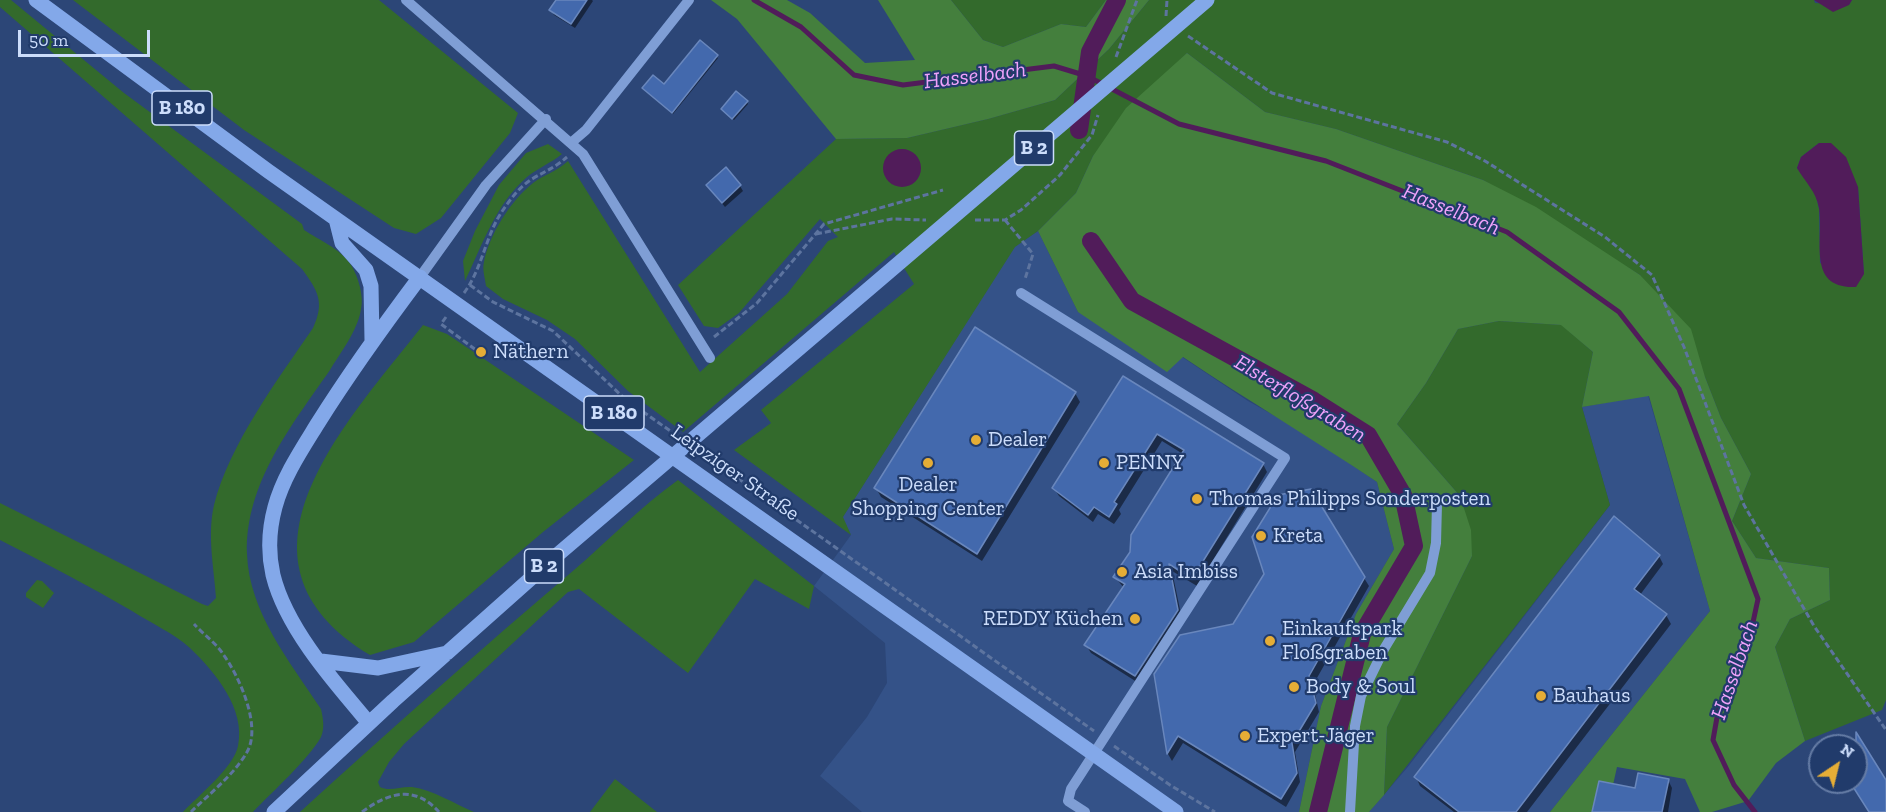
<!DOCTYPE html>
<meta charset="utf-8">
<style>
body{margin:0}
#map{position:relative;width:1886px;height:812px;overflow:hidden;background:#2c4677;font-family:"Zilla Slab",serif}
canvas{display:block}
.north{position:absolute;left:1808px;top:734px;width:60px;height:60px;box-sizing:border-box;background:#213b6b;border:2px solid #657ca5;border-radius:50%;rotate:35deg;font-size:16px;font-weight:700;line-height:24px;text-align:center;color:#ccddfb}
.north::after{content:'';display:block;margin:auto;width:21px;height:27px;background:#e5ad36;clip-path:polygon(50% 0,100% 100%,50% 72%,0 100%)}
.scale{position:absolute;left:18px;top:30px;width:132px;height:27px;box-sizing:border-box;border:3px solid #ccddfb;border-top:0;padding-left:8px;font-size:18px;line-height:21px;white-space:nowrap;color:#ccddfb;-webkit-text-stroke:4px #213b6b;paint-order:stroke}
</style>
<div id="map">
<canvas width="1886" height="812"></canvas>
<div class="north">N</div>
<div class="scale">50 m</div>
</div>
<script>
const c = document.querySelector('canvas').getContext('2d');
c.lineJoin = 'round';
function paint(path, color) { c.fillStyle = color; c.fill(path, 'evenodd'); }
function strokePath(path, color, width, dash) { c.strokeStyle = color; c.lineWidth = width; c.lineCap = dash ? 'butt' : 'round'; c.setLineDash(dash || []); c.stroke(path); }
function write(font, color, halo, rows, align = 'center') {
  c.font = font + ' "Zilla Slab",serif'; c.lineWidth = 4.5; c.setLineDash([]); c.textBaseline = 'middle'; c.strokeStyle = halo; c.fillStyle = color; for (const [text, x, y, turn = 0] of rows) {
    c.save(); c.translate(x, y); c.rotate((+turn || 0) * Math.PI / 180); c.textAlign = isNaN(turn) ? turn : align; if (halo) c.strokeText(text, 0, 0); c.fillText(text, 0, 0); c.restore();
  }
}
const built = new Path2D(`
 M1038,231L1078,312L1182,357L1248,401L1302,431L1377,482L1394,549L1356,614L1321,706L1299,812H862L820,776L867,717L887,683L885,643L814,586L851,535L842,518L1015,246Z
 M1648,395L1710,611L1550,812H1369L1407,768L1610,505L1582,407Z`);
const green = new Path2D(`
 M0,0H11L124,93L302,224L304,230C319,240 341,249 351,265C358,276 364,296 361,309C358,330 341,352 330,370C292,425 245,483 247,554C249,612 290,662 321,709C323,718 325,728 321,737C308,760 272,792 253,812H183C198,796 234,767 238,746C246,709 215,672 190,648C173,633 151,623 132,611C89,586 45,563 0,540V503L202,604L208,606L216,598C214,568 207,535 214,505C229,445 278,379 313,328C325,302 318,291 302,269L0,7Z
 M73,0H379L518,113L510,133L441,218L416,234L394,228L244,130Z
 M951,0H1106L1086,27L1061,24L1003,47L983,40Z
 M1149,0H1814L1815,3L1849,5L1852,0H1886V700L1882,710L1805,741L1775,647L1790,619L1830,600L1829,568L1756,558L1732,521L1751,474L1721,418L1705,377L1640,275L1483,180L1336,129L1265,112L1187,53L1093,156L1076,193L1038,231L1015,247L843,517L851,535L734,450L771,423L761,410L914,284L894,252L683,432L628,391L575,339L547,320L503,299L486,286C485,278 482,269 484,262C489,235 511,200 533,183C543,175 556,172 568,161L700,372L787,294L828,241L838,237L820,219L739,313L718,328L704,326L678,285L836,139L907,138L988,119L1055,100L1109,49ZM1819,143L1858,187L1864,274L1820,263L1819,209L1815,192L1797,168L1801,157Z
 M548,144L562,154C551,163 538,168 527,177C495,205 483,244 465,281L463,261L475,231L499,185L526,153Z
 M1499,321L1562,325L1593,352L1582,407L1610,505L1384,795L1387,727L1472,556L1460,496L1397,424L1426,383L1458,329Z
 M423,325L447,334L634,460L543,532L414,642L370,655C213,560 348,421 423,325Z
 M678,480L814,586L809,609L755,579L688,673L579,589L568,592L404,744L389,762L378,782L380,787C390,792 401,786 412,787C433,790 455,804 474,812H300C390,730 481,649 574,570C609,540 640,507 678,480Z
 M37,580L42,581L54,593L43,608L26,597V593Z
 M615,779L657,812H590Z`);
const forest = new Path2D(`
 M711,0H787L810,13L865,63L915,60L878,0H951L983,40L1003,47L1061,24L1086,27L1106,0H1149L1109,49L1055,100L988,119L907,138L836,139L737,19Z
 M1187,53L1265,112L1336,129L1483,180L1536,207L1640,275L1691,329L1705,377L1721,418L1751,474L1732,521L1756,558L1829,568L1830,600L1790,619L1775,647L1805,741L1776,763L1748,801L1712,812H1700L1685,779L1617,767L1607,812H1550L1710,611L1649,396L1582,407L1593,352L1561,325L1499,321L1458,329L1426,383L1397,424L1460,496L1471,530L1472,556L1387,727L1384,795L1369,812H1299L1321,706L1356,614L1394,549L1377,482C1313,439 1247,400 1183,357L1167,372L1078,312L1038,231L1076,193L1093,156L1126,108Z`);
const water = new Path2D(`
 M1814,0H1852L1849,5L1833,12Z
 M1819,143H1831L1846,157L1858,187L1864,274L1856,287C1806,289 1824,241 1819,208C1816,191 1805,182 1797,168L1801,157Z
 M883 168a19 19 0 1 1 38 0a19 19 0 1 1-38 0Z`);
const shadow = new Path2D(`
 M557,0H592L593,1L575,28L554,15L551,10Z
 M700,42L718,58L673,114L643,89L664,86Z
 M747,102L748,104L734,120L724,111Z
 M708,186H740L743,191L725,207Z
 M975,330L1075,393L1080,402L982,561L881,497L876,488Z
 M1124,378L1263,464L1267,472L1197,586L1172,571L1182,619L1140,684L1091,653L1086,645L1124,588L1115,577L1131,552L1183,454L1162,441L1119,510L1121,514L1114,524L1098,514L1093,522L1059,496L1054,488Z
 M1310,490L1369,586L1313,685L1319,712L1295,752L1300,782L1286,807L1183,743L1172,761L1168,754L1156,674L1234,625L1266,574Z
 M1659,556L1663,564L1640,595L1666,615L1671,624L1527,812H1454L1420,786L1416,777Z
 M1668,780L1672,788L1668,812H1594L1636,790Z`);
const stream = new Path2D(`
 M754,0L801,27L854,75L903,85L1054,66L1087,76L1179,124L1326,161L1507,232L1619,312L1679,389L1758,599L1747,650L1719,706L1713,740L1734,785L1755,812`);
const canal = new Path2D(`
 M1079,130L1090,52L1117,0
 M1091,241L1132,301L1314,401L1368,435L1403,495L1414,546L1362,634L1318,812`);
const building = new Path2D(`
 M556,0H587L571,24L549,10Z
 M700,40L718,55L672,113L642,88L653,75L664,84Z
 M736,91L748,101L732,119L721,109Z
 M726,167L741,185L722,203L706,185Z
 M975,327L1076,392L977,554L874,488Z
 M1123,376L1264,463L1192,579L1169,564L1178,610L1135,676L1084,645L1125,584L1113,577L1130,552L1131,535L1184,450L1157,434L1114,502L1117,504L1109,517L1094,507L1088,515L1052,488Z
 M1311,489L1365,577L1309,676L1316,703L1292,743L1297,773L1281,799L1178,736L1167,754L1154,674L1180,635L1233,624L1264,574L1252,537L1278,495Z
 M1614,516L1660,555L1634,589L1667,614L1516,812H1459L1414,777Z
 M1856,732L1886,780V812H1869L1850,782H1856Z
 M1638,773L1669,779L1662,812H1592L1599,781L1635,788Z`);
const path = new Path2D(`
 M1166,16L1167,0
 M1188,36L1272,93L1447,142L1485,161L1605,237L1652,275L1684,347L1744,505L1814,626L1886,730
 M1116,57L1137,0
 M975,220H1005L1021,210L1060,175L1092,135L1098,115
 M1005,220L1033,254L1025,279
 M816,234L892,219L926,220
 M470,285L493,302L553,331L625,399L676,435
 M464,293C482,269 485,238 501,213C509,201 520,186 532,179C547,170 553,169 567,157
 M446,317L441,324L480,353
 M714,337L757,303L824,224L943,190
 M701,452L1094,731
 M1114,746L1170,785L1215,812
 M191,812C209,794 234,775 247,752C262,726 239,676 223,654C216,643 203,634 194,624
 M362,812C389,792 415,785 439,812`);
const minor = new Path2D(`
 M406,0L583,154L710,358
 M572,142L586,130L689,0
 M420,277L486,185L546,119
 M1021,293L1285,458L1071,789L1068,801L1085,812
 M1350,812L1355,726L1361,696L1384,649L1430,573L1436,543L1437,504`);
const major = new Path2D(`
 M36,0L268,171L1176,812
 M336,219L342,243L366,270L371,286L372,340
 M321,661L378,668L447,653
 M369,723C334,682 286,628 273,575C268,553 269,529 275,507C283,477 302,449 318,423C350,372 384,325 420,277
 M274,812L393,701L556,556L1207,0`);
const markers = [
 [481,352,6,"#e5ad36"],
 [976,440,6,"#e5ad36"],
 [928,463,6,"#e5ad36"],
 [1104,463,6,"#e5ad36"],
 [1197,499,6,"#e5ad36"],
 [1261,536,6,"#e5ad36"],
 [1122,572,6,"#e5ad36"],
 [1135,619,6,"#e5ad36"],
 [1270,641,6,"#e5ad36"],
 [1294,687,6,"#e5ad36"],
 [1541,696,6,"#e5ad36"],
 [1245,736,6,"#e5ad36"]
];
const shields = [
 [182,108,60],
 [1034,148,39],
 [614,413,60],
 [544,566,39]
];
const shieldNames = [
 ["B 180",182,108],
 ["B 2",1034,148],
 ["B 180",614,413],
 ["B 2",544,566]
];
const poiNames = [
 ["Näthern",493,352],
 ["Dealer",988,440],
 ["PENNY",1116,463],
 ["Dealer",928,485,"center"],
 ["Shopping Center",928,509,"center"],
 ["Thomas Philipps Sonderposten",1209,499],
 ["Kreta",1273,536],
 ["Asia Imbiss",1134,572],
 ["REDDY Küchen",1123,619,"right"],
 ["Einkaufspark",1282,629],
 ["Floßgraben",1282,653],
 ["Body & Soul",1306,687],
 ["Bauhaus",1553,696],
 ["Expert-Jäger",1257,736]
];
const streetNames = [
 ["Leipziger Straße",735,473,35]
];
const waterNames = [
 ["Hasselbach",975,76,-7],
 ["Hasselbach",1451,210,22],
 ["Elsterfloßgraben",1300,399,31],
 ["Hasselbach",1735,670,-71]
];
paint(built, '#345288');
paint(green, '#336a2c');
paint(forest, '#447f3d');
paint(water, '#511c5a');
paint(shadow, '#0007');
strokePath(stream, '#511c5a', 5);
strokePath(canal, '#511c5a', 18);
paint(building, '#4369ad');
strokePath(building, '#6987bd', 1.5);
strokePath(path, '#5d749f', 3, [6, 3]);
strokePath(minor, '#7f9ed5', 10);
strokePath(major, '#83a8e9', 15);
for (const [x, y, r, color] of markers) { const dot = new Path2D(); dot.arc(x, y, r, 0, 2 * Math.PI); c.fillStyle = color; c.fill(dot); strokePath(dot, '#213b6b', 2); }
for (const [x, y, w] of shields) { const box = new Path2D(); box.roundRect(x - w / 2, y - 17, w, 34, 4.5); c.fillStyle = '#213b6b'; c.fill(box); strokePath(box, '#ccddfb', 1.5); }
write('bold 20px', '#ccddfb', null, shieldNames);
write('21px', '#ccddfb', '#213b6b', poiNames, 'left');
write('21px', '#ccddfb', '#213b6b', streetNames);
write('italic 22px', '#efa2fb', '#213b6b', waterNames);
</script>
